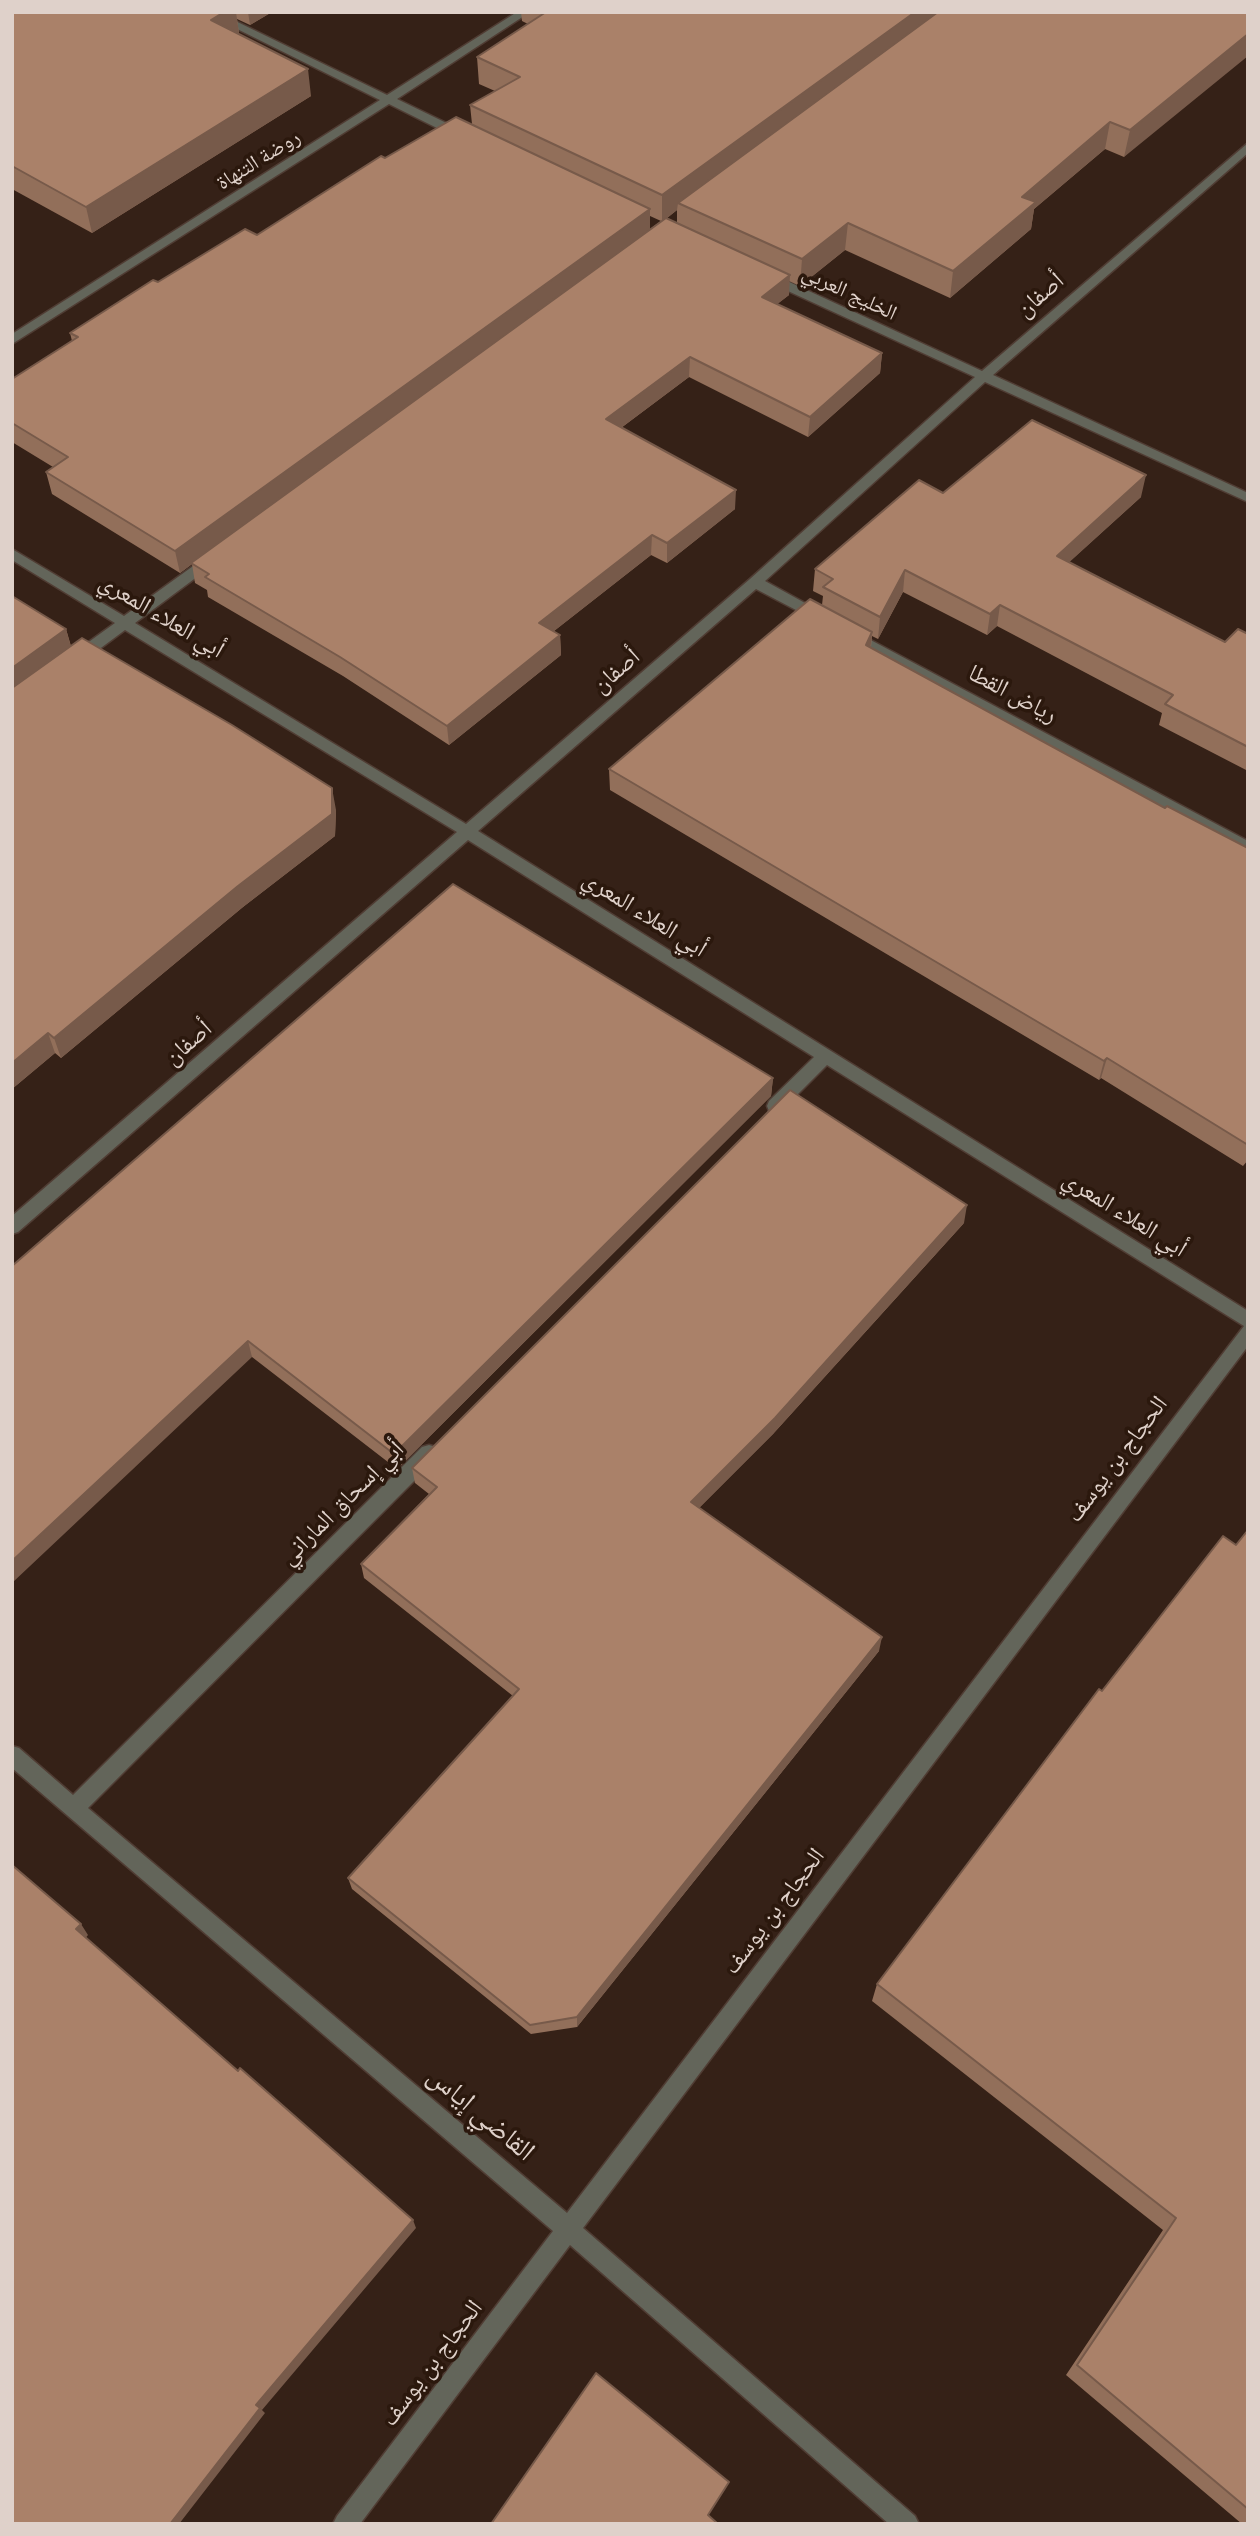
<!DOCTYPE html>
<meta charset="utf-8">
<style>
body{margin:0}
#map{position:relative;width:1260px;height:2536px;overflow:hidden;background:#352117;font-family:"Roboto Condensed",sans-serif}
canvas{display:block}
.frame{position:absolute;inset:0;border:14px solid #dfd1ca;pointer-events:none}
</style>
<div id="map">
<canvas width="1260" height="2536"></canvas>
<div class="frame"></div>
</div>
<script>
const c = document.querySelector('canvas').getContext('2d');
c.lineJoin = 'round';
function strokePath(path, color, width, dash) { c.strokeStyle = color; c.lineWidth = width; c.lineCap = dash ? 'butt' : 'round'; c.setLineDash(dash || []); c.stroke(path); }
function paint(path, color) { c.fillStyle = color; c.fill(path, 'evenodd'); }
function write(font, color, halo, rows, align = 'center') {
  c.font = font + ' "Roboto Condensed","Noto Naskh Arabic",sans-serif'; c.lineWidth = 7; c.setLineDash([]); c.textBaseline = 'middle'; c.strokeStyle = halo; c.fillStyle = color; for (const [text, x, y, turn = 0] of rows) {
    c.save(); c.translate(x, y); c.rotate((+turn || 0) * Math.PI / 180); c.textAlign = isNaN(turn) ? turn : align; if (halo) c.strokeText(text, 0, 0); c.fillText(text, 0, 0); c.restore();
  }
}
const minor = new Path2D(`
 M203,12H217L387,95L517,12H530L397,99L467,133V139H459L389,104L12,344V334L380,100Z
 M1248,143V153L993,375L1248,493V502L985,382L765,581L825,614V620H815L756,589L478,831L1248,1311V1346L583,2228L915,2516L919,2524H889L570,2245L360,2524H333L337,2516L553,2231L12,1768V1746L19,1748L73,1795L422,1447L429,1445L436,1447L438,1453L436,1459L88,1808L567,2213L1244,1326L827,1065L781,1111H769L767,1106L769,1101L814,1057L468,840L18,1232L12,1234V1216L457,832L125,630L82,662H72L70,658L72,654L115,623L12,560V549L124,616L207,556H217V562L135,623L466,824L750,579L975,377L764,280V274H772L982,371Z
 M850,629L1248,841V854L845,637V631Z`);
const wall = new Path2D(`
 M12,12H272L250,25L237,19L239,33L237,34L311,96L92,233L12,189Z
 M521,12H1248L1124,157L1105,149L1034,209L1031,229L950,298L845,250L800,286L789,281V295L777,304L882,353L880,373L808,437L689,377L621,428L735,509L667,563L651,555L554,631L560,635L561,655L449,745L343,676L208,597L207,590L195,583L192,564L180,573L52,494L46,472L53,467L12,442V379L72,341L70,333L158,282L257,235L385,158L472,124L470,105L495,91L479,84L477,57L528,24L522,21ZM677,210V223L667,218ZM650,216L661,221L650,229Z
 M943,493L1141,497L1069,562L1225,642L1248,634V771L1159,725L1162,713L997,626L987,635L903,592L878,639L872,636L871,647L1165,808L1248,848V1160L1243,1166L1101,1078L1099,1080L610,790L609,769L822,605L823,596L813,591L815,569Z
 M12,596L66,629L71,646L336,810L335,836L243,907L61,1058L55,1053L12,1089Z
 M773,1078L771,1096L397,1469L252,1357L12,1266Z
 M964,1223L773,1434L699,1508L879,1651L577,2027L531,2034L352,1889L348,1878L513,1696L364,1578L361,1564L429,1494L415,1483L412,1468Z
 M1248,1530V2524H1242L1066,2375L1163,2230L872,2001L877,1984L1102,1691L1236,1545Z`);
const shadedWall = new Path2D(`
 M224,12H236L239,33L215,47L211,20Z
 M248,12H272L250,25Z
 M915,12H949L678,203L677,210L662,222V195Z
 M1248,34V56L1124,157L1130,130Z
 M308,69L311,96L92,233L86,207Z
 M1110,122L1105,149L1034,209L1031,229L950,298L953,271L1022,197Z
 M650,209V231L180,573L175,551Z
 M848,223L845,250L800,286L802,259Z
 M790,275L789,295L761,317L762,297Z
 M882,353L880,373L808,437L810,417Z
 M690,357L689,377L606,439V419Z
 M1146,475L1141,497L1053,577L1057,556Z
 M736,490L735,509L667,563V543Z
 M652,535L651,555L540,642L539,623Z
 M905,570L903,592L878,639L880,617Z
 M1000,605L997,626L987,635L990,614Z
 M66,629L72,651L12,695V668Z
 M872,632L870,653L866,645Z
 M560,635L561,655L449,745L447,726Z
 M332,788L336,810L335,836L243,907L61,1058L54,1038Z
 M48,1033L55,1053L12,1089V1063Z
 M1107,1058L1101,1078L1099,1080L1104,1061Z
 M773,1078L771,1096L397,1469L394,1454Z
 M967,1205L964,1223L773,1434L690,1517L691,1502Z
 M248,1341L252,1357L12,1583V1561Z
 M882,1637L879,1651L577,2027V2017Z
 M81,1924L88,1935L84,1940L76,1929Z
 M413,2220L416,2228L262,2410L256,2405Z
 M260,2408L265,2413L179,2524H170Z`);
const building = new Path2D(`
 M12,12H224L211,20L308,69L86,207L12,166Z
 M546,12H915L662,195L470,105L520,77L477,57Z
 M938,12H1248V34L1130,130L1110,122L1022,197L1036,202L953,271L848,223L802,259L678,203Z
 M456,117L650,209L175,551L46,472L68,457L12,423V379L78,337L70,333L153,280L158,282L245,229L257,235L381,156L385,158Z
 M666,218L790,275L762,297L882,353L810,417L690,357L606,419L736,490L667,543L652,535L539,623L560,635L447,726L340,657L205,577L209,574L191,563Z
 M1032,420L1146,475L1057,556L1225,642L1238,629L1248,634V747L1165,704L1173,695L1000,605L990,614L905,570L880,617L823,587L833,579L815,569L919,480L943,493Z
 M12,596L66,629L12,668Z
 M810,599L872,632L866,645L1165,808L1167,806L1248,848V1145L1107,1058L1104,1061L609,769Z
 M82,638L232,725L332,788V814L238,886L54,1038L48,1033L12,1063V688Z
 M453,884L773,1078L394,1454L248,1341L12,1561V1266Z
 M790,1090L967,1205L775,1418L691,1502L882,1637L577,2017L530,2025L348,1878L519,1689L361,1564L437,1487L412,1468Z
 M1248,1530V2509L1077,2365L1176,2218L877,1984L1099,1689L1102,1691L1223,1536L1236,1545Z
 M12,1865L81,1924L76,1929L238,2071L240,2068L413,2220L256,2405L260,2408L170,2524H12Z
 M596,2373L729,2482L708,2515L718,2524H491Z`);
const farStreetnames = [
 ["روضة التنهاة",259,161,-32],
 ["الخليج العربي",849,294,25]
];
const streetNames = [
 ["أصفان",1041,296,-41],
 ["أبي العلاء المعري",161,617,31],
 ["أصفان",617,672,-41],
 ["رياض القطا",1012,695,28],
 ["أبي العلاء المعري",644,915,32],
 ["أصفان",189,1044,-41],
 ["أبي العلاء المعري",1124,1215,32],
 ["الحجاج بن يوسف",1118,1460,-53],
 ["أبي إسحاق الماراني",343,1504,-45],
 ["الحجاج بن يوسف",775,1912,-53],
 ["الحجاج بن يوسف",433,2364,-53]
];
const nearStreetnames = [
 ["القاضي إياس",480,2115,40]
];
strokePath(minor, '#503d34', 3);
paint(minor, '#63655a');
paint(wall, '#926f5a');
paint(shadedWall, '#775a4a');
paint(building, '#aa8169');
strokePath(building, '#775a4a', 2);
write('21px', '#dfd1ca', '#2b180d', farStreetnames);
write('24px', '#dfd1ca', '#2b180d', streetNames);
write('28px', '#dfd1ca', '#2b180d', nearStreetnames);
</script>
